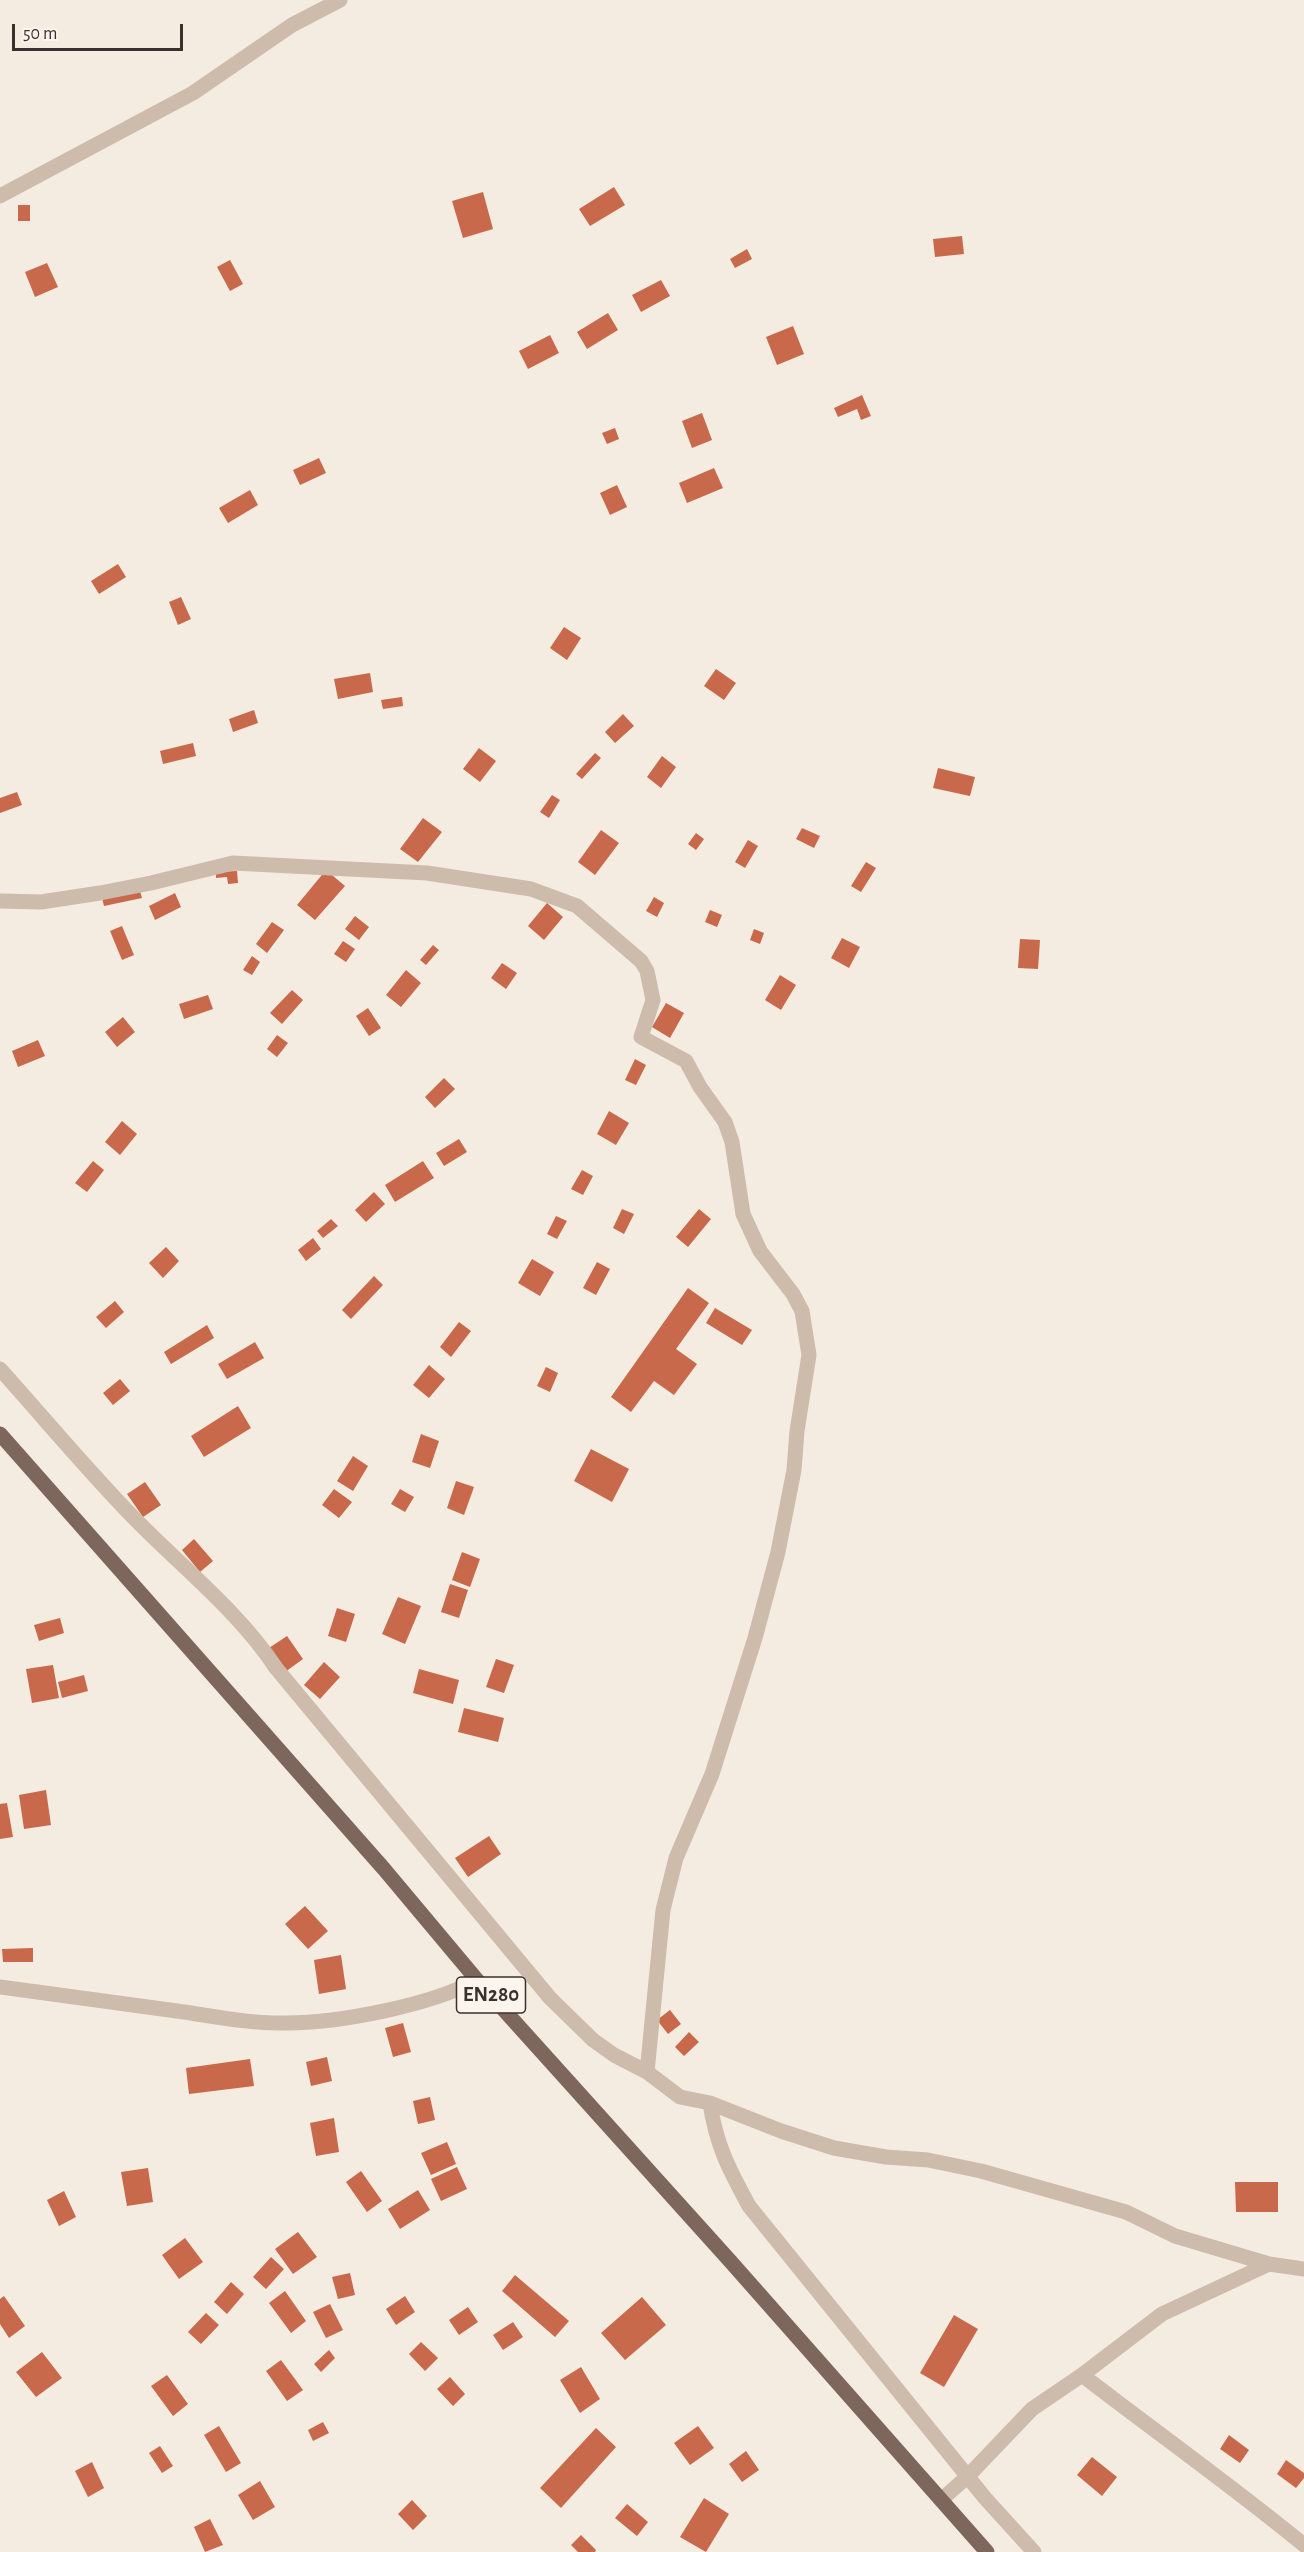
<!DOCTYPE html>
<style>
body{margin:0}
#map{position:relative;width:1304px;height:2552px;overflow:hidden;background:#f4ebe1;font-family:"Alegreya Sans",sans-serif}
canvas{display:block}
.scale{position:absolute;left:12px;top:24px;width:171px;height:27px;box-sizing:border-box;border:3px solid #3b302b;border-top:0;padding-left:8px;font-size:18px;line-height:21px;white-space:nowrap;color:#3b302b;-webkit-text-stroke:4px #fbf5ee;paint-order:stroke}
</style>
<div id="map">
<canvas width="1304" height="2552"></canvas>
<div class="scale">50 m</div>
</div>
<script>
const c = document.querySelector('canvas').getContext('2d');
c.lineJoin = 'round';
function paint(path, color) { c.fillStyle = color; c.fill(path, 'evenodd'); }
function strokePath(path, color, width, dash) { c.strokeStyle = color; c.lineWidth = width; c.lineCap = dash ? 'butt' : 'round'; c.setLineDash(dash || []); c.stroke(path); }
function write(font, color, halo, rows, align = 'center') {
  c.font = font + ' "Alegreya Sans",sans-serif'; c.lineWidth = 4.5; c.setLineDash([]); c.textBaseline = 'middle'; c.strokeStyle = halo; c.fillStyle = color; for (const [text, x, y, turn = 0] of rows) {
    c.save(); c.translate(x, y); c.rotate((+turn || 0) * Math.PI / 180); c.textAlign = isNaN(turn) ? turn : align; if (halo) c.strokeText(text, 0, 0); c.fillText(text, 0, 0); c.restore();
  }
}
const building = new Path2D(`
 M614,187L625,205L590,226L579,209Z
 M483,192L493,229L463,238L452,201Z
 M18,205H30V221H18Z
 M962,236L964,254L935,257L933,239Z
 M747,249L752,259L735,268L730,259Z
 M230,260L243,284L230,291L217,267Z
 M47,263L58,287L35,297L25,272Z
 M661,280L670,296L641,312L632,295Z
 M608,313L618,330L587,349L577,332Z
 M793,326L804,354L777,365L766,337Z
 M550,335L559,353L528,369L519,351Z
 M862,395L871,416L861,420L857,409L838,417L834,408Z
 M702,413L712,440L692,448L682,421Z
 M615,428L619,439L607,444L602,433Z
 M319,458L326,473L300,485L293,470Z
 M714,468L723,488L687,503L679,483Z
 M617,485L627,507L610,515L600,493Z
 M250,490L258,505L228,523L219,508Z
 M118,564L126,577L99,594L91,581Z
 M181,597L191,619L178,625L169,602Z
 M564,627L581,638L567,660L550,648Z
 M716,669L736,683L724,700L704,686Z
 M370,673L373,692L338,699L334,679Z
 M402,697L403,706L383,709L381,700Z
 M254,710L258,723L233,732L229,719Z
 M623,714L634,726L615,743L605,732Z
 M193,743L196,756L163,764L160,751Z
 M479,748L496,761L480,782L463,769Z
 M595,753L601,758L582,779L576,774Z
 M662,756L676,767L661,788L647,777Z
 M938,768L975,777L970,796L933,788Z
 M17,792L22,805L0,813V798Z
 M552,795L560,800L549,818L540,812Z
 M423,818L442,832L418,862L400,849Z
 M802,828L820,836L814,848L796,839Z
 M601,830L619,843L595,875L578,862Z
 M696,833L704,839L696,850L688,844Z
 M748,840L758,846L745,868L735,862Z
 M866,862L876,868L861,892L851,886Z
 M326,870L345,886L315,920L297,905Z
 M237,871L238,883L228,884L227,877L216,878V872Z
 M140,891L142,898L104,906L102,898Z
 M175,893L181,907L155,920L149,906Z
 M654,897L664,903L657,917L646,911Z
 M547,903L563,917L544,940L528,926Z
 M710,910L722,915L717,927L705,922Z
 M355,916L369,927L359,940L345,929Z
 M272,922L284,930L267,953L256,944Z
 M122,926L134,955L122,960L110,931Z
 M754,929L764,933L760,944L750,940Z
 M842,938L860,947L849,968L831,958Z
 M1020,939L1040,940L1038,969L1018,968Z
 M343,941L355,949L346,962L334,954Z
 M433,945L439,950L426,965L420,960Z
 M252,956L260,962L252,975L243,970Z
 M502,963L517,973L506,989L491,978Z
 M406,970L421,983L401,1007L386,995Z
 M780,975L796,985L781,1010L765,1000Z
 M292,990L303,1000L282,1024L270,1013Z
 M208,995L213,1009L184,1019L179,1004Z
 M666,1003L684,1013L670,1038L652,1027Z
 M368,1008L381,1028L369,1036L356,1016Z
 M123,1017L135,1032L117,1047L105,1032Z
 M277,1035L288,1043L277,1057L267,1049Z
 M38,1040L45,1056L18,1067L12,1051Z
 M635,1059L646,1065L636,1085L625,1080Z
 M444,1078L455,1089L435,1108L425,1097Z
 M609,1111L629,1123L616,1145L597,1134Z
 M122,1121L137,1134L120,1155L105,1142Z
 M459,1139L467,1152L444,1166L436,1153Z
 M93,1161L104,1170L87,1192L75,1183Z
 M423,1161L434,1178L395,1202L385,1185Z
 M582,1170L593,1176L583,1195L571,1189Z
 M374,1192L385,1204L366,1222L355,1210Z
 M622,1209L634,1214L624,1234L613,1228Z
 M699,1209L711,1219L688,1247L676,1237Z
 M556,1216L567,1221L557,1239L547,1234Z
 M331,1219L338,1226L323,1238L317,1231Z
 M313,1238L321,1249L306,1261L298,1250Z
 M166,1247L179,1261L163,1278L149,1263Z
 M532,1259L554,1272L540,1296L518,1283Z
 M597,1262L610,1269L596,1295L583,1288Z
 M374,1276L383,1285L351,1319L342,1310Z
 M688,1288L709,1303L676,1349L697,1364L674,1395L654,1381L631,1412L611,1397Z
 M115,1301L124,1312L106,1328L96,1317Z
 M715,1308L752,1330L742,1345L706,1323Z
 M459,1322L471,1331L451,1357L440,1347Z
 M207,1325L214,1338L171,1364L164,1352Z
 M255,1342L264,1358L227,1379L218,1364Z
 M429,1365L445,1379L429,1398L413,1385Z
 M546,1367L558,1373L550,1392L537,1386Z
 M120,1379L130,1391L113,1405L103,1393Z
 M238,1406L251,1428L204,1457L191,1436Z
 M421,1434L439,1441L430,1468L412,1462Z
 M591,1449L629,1469L612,1502L574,1481Z
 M353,1456L368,1466L353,1491L337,1481Z
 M456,1481L474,1487L464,1515L447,1508Z
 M145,1482L161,1505L143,1517L127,1494Z
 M334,1489L352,1502L339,1518L322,1505Z
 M400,1489L414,1497L405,1512L391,1504Z
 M194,1539L213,1561L200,1572L182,1550Z
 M462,1552L480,1559L470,1587L452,1580Z
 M450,1584L468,1590L459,1618L441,1612Z
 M398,1597L421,1606L405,1644L382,1634Z
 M337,1608L355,1614L346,1642L328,1636Z
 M60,1618L64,1633L39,1641L34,1625Z
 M287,1636L303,1659L285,1672L269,1648Z
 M496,1659L514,1665L504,1693L486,1687Z
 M324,1662L340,1677L320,1699L304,1685Z
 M53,1665L59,1698L32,1703L26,1669Z
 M419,1669L459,1680L453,1704L413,1693Z
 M84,1675L88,1691L62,1698L58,1682Z
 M464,1708L504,1718L498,1742L458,1732Z
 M46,1790L51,1825L24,1829L19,1795Z
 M7,1803L13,1837L0,1839V1804Z
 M489,1836L501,1854L468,1877L455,1858Z
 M305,1906L328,1931L308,1949L285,1924Z
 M33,1948V1962H3L2,1949Z
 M341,1955L346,1989L319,1994L314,1960Z
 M670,2010L681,2024L668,2034L657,2020Z
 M403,2023L411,2052L393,2057L385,2028Z
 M689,2032L699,2042L684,2056L675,2047Z
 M327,2057L332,2081L311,2086L306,2062Z
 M250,2059L254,2086L189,2094L186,2068Z
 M430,2097L435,2120L418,2124L413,2101Z
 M334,2118L339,2152L316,2156L310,2123Z
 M447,2142L456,2164L431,2175L421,2153Z
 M457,2167L467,2189L441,2201L431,2179Z
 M148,2168L153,2202L127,2206L121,2172Z
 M361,2171L382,2201L367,2212L346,2182Z
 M1235,2182H1278V2212H1236Z
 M418,2190L430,2210L400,2229L388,2209Z
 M64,2191L76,2217L59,2226L47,2200Z
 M298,2232L317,2257L293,2274L275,2249Z
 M185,2238L203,2262L179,2279L162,2255Z
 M271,2257L284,2269L266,2289L253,2277Z
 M350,2273L355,2295L338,2299L332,2277Z
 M515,2275L569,2321L555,2337L502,2291Z
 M231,2282L244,2294L227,2314L214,2302Z
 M285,2291L306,2321L291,2333L269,2303Z
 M4,2296L25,2326L9,2338L0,2324V2299Z
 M405,2296L415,2312L396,2325L386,2309Z
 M642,2297L666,2325L625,2360L601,2333Z
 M330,2304L343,2330L326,2338L313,2312Z
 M468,2307L478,2322L459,2335L449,2320Z
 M206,2313L219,2325L201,2344L188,2332Z
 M954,2315L978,2329L944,2387L920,2373Z
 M513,2322L523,2337L503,2350L493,2335Z
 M421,2342L438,2358L425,2371L409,2354Z
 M329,2350L335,2358L321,2372L314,2364Z
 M42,2352L62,2378L36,2397L16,2372Z
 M281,2360L303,2390L287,2401L266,2371Z
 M581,2367L600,2399L580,2413L560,2380Z
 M167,2375L188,2404L173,2416L151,2386Z
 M450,2377L465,2394L453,2406L437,2389Z
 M323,2422L329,2433L313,2441L308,2430Z
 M219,2426L241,2463L226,2472L204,2435Z
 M698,2426L714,2448L690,2465L674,2443Z
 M596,2428L616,2447L561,2508L540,2488Z
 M1229,2435L1249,2450L1240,2463L1220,2449Z
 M160,2446L173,2466L162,2473L149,2453Z
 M746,2451L759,2470L742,2482L729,2464Z
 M1092,2457L1117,2477L1102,2496L1077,2475Z
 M1286,2460L1304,2473V2478L1296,2488L1277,2474Z
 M92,2462L104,2488L88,2497L75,2471Z
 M260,2481L275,2507L253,2520L238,2495Z
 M704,2498L729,2514L706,2552L680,2537Z
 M412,2500L427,2516L413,2530L398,2514Z
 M627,2504L648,2522L637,2536L615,2518Z
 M210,2519L223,2545L205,2552L194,2527Z
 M581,2535L596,2550L595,2552H578L571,2545Z`);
const minor = new Path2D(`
 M0,196L193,93L292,25L340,0
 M0,901L41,902L100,893L151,883L233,863L427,873L531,889L577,906L641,961L647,971L653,1000L641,1037L686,1061L700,1087L725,1122L732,1142L743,1214L760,1251L793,1294L802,1311L809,1355L797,1431L794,1470L778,1552L755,1638L712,1774L676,1858L663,1910L647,2072
 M0,1369C45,1419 88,1471 135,1519C182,1567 239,1612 276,1668L550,1998L593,2040L614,2055L647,2072L680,2097L710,2103L781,2131L834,2148L886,2157L928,2160L981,2171L1126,2212L1175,2236L1269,2264L1304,2269
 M0,1987C59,1995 118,2003 177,2011C213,2016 250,2024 286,2023C340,2023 431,2005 477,1980
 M710,2103C716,2145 729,2169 749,2206L985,2498L1034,2552
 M1082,2375C1156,2432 1232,2486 1304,2545
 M941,2500L967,2477L1032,2409L1082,2375L1162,2314L1269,2264`);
const major = new Path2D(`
 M0,1434L384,1869L477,1980L731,2262L987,2552`);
const shields = [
 [491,1995,69]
];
const shieldNames = [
 ["EN280",491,1995]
];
paint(building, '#c8694b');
strokePath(minor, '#cdbbac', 15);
strokePath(major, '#7d675c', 15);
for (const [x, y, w] of shields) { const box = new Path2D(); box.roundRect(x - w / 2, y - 18, w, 36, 4.5); c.fillStyle = '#fbf5ee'; c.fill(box); strokePath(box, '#3b302b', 1.5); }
write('bold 21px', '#3b302b', null, shieldNames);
</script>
